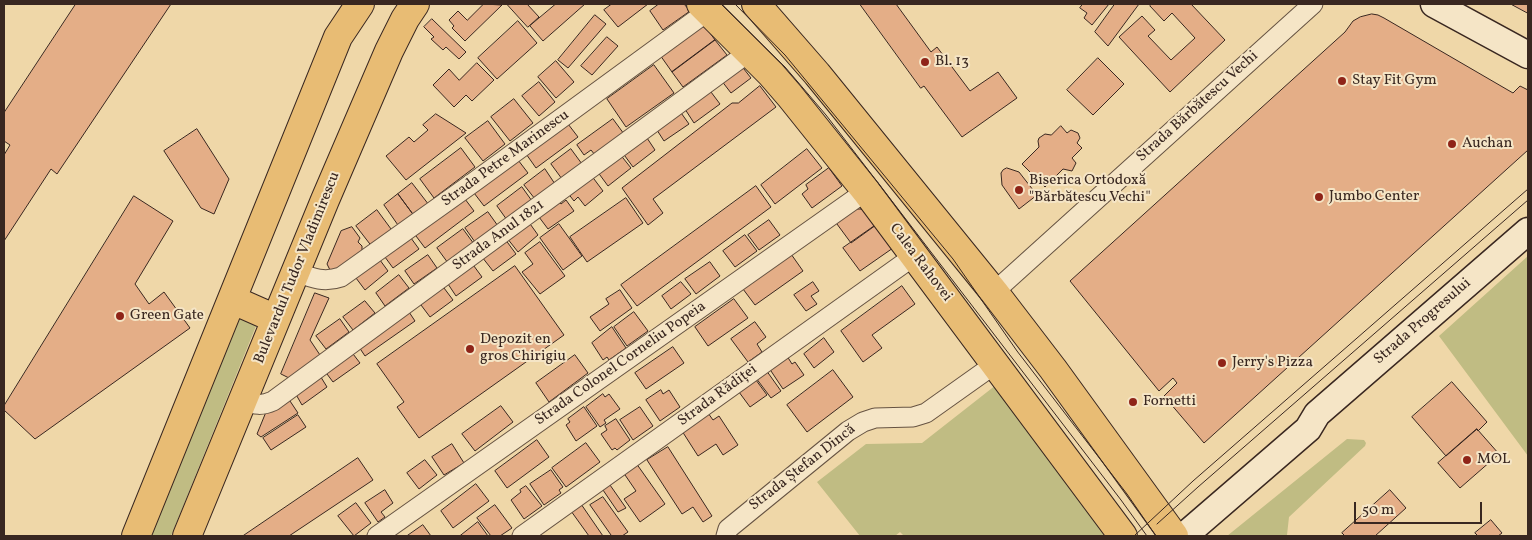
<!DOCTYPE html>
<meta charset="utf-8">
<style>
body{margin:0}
#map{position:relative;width:1532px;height:540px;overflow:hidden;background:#efd7a8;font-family:Vollkorn,serif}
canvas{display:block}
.frame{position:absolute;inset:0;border:5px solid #392720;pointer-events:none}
.scale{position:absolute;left:1354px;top:502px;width:128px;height:22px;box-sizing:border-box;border:2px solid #392720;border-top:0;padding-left:6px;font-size:15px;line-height:18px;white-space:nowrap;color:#392720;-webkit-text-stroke:4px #f5e5c6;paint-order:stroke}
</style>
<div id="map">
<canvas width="1532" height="540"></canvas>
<div class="frame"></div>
<div class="scale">50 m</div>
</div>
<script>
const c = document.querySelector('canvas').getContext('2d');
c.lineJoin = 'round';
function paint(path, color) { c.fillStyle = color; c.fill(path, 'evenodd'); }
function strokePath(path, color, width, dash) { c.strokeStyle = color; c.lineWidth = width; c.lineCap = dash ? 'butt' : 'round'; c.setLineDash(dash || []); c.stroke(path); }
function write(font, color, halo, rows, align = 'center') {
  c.font = font + ' Vollkorn,serif'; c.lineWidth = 4; c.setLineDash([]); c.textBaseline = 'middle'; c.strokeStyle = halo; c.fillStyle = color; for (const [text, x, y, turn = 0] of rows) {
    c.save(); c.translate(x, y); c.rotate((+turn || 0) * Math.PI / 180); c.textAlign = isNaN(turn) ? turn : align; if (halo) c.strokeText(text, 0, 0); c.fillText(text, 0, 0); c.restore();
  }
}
const green = new Path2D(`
 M1528,256V456L1439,336Z
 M239,317L255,322L256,326L171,536H148Z
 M996,385L1110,536H904L900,532L895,536H860L817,482L866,444L922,443Z
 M1347,439L1364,440L1366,443L1365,446L1289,517L1287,535L1288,536H1227Z`);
const building = new Path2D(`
 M76,4H171L57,174L51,169L4,241V155L10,145L4,141V113Z
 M484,4L502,5L465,41L452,28L454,26L449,20L458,11L467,20Z
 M507,4H527L539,17L528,27Z
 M556,4H585L543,41L530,26Z
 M612,4H648L618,27L604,10Z
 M659,4H684L690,11L663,30L650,11Z
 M860,4H896L931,52L937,47L970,91L998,72L1017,98L962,137L924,86L921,88Z
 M1083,4H1109L1092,25L1084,18L1087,13L1080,8Z
 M1115,4H1139L1108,46L1095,32Z
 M1152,4H1191L1225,40L1170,92L1119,37L1142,16L1155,30L1148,36L1171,60L1195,38L1172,13L1164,21L1150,6Z
 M1511,4H1528V13Z
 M1372,14L1378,15L1384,18L1513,93L1520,86L1528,90V150L1204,443L1164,396L1177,383L1173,378L1159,391L1070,281L1345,32L1353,21L1360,17Z
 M595,15L606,24L568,68L558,60Z
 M432,19L466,52L459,59L446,47L443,50L431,39L434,37L424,27Z
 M518,21L537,43L497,79L478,58Z
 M703,23L715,40L672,72L660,55Z
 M607,37L618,46L592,75L581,66Z
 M715,40L727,55L683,87L672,72Z
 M1098,58L1124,84L1093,115L1067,90Z
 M556,61L574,82L556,98L538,77Z
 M477,63L494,80L472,101L466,95L454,107L433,85L449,69L459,80Z
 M740,64L751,78L731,93L721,80Z
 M654,65L674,93L626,127L607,99Z
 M539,82L555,102L539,116L522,96Z
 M760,86L776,107L653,199L663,213L648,225L622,188L732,103H738Z
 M708,88L720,104L694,123L683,106Z
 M514,99L533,123L510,141L491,117Z
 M679,110L689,124L664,141L655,127Z
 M436,114L466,133L406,180L386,156L409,137L414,142L428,130L423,125Z
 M613,119L624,134L595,155L591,150L584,155L577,145Z
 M565,120L578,137L536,168L524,151Z
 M488,121L505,144L483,161L465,138Z
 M1061,126L1067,133L1071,130L1078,133L1080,138L1077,143L1082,148L1072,158L1076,163L1072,171L1063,169L1045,187L1022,164L1039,147L1038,141L1039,138L1045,134L1051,135Z
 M197,129L229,179L214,214L201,208L164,151Z
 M645,135L655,150L633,167L622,152Z
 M461,148L475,167L434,198L420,179Z
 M571,149L582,164L562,179L551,164Z
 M807,149L822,168L775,204L761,185Z
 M619,153L631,168L608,186L597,171Z
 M515,156L528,173L484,206L471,189Z
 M829,168L842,186L812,208L802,194L808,189L806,185Z
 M1007,168L1019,172L1037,195L1019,209L1002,185L1001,173L1003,170Z
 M545,169L555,184L535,199L524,185Z
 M591,175L603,191L585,206L578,197L574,201L567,192Z
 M412,183L429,205L415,217L398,194Z
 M756,186L771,207L637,306L621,285Z
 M522,187L532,201L507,220L497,206Z
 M398,194L415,217L400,228L384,205Z
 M462,195L474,211L425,248L413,232Z
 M134,196L173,221L135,284L149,304L164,292L190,328L35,439L4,410V406Z
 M626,198L643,223L587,262L570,237Z
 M557,199L561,204L566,200L574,211L548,229L536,213Z
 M852,209H861L868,214L876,225L851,243L834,220Z
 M377,210L394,233L373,248L356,226Z
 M488,212L498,226L475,242L465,228Z
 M769,220L780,235L759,250L748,235Z
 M528,221L538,235L518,252L507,238Z
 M559,224L582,256L563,270L540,238Z
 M876,225L893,248L860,271L843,248Z
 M352,227L360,238L358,242L362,246V253L339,270H330L327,264L341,231Z
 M463,229L474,244L448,263L437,248Z
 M408,234L419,249L393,268L382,253Z
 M745,235L757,251L735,267L723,251Z
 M505,239L516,254L493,271L482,257Z
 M540,242L565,276L540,294L522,272L533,264L525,253Z
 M791,254L803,271L755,305L743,289Z
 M428,255L437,268L414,284L405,271Z
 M377,256L388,271L365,290L353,274Z
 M471,262L482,277L456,296L446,281Z
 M710,262L720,276L696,294L685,279Z
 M515,266L564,335L419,438L397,407L404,402L377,364Z
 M399,275L409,288L385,306L376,293Z
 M681,282L691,294L671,309L662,296Z
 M813,282L819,291L811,296L817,304L806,311L794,295Z
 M441,284L453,300L430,317L418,301Z
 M902,286L915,304L872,335L882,348L863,362L841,331Z
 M620,290L632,308L600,331L590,317L609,304L606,299Z
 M315,293L329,298L310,340L320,355L289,378L281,374Z
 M734,299L748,318L708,346L695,327Z
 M365,301L375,313L353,330L343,317Z
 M407,309L415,321L365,356L357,344Z
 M634,312L648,331L627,346L614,327Z
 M340,319L349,332L326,349L316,336Z
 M755,322L766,337L757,344L762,352L748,362L731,339Z
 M612,327L626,348L609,360L607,357L603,360L592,343Z
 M824,338L834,352L814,368L804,354Z
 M673,347L684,363L646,389L635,373Z
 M350,350L360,363L333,382L324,370Z
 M575,355L588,373L549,402L536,383Z
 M787,356L792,364L795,362L804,375L783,389L769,368Z
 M766,370L781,391L771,398L756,378Z
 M833,370L853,397L807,432L787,405Z
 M319,374L327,387L302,405L294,391Z
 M753,376L767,395L750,407L736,388Z
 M1452,382L1487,422L1478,431L1477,429L1446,456L1412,417Z
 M661,390L663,394L669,390L680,407L660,421L646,400Z
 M603,394L605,397L609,394L620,409L604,420L606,423L600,427L586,407Z
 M288,398L298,413L261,437L257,434L266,412Z
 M501,406L513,422L475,451L462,434Z
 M584,407L597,426L576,441L566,425L570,422L568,419Z
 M640,407L653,426L633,440L620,420Z
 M708,413L713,420L719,416L738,445L723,455L716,444L698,456L682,431Z
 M298,415L306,427L271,450L263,438Z
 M616,419L630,440L617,450L615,448L612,450L601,434L607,430L605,426Z
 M1477,429L1499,454L1460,488L1438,463Z
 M537,440L549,457L507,488L495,471Z
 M586,443L600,462L566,487L552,468Z
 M452,444L464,463L444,475L432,457Z
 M668,447L712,516L703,522L693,507L682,514L647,460Z
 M358,458L373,480L289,536H243Z
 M425,460L437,475L419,489L407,473Z
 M636,463L665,504L640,522L624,499L636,491L623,472Z
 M551,470L563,487L559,490L561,493L544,505L530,484Z
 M476,484L489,501L453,528L441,511Z
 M610,485L626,508L618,512L603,490Z
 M526,486L542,506L524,519L511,500L521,492L520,490Z
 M385,490L393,503L381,512L385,517L378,522L365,503Z
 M1390,490L1406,508L1375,536H1345L1342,533Z
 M603,497L628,532L622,536H609L611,535L590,505Z
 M356,503L371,523L354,536L338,516Z
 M581,504L603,536H589L571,511Z
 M495,505L512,528L500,536H491L477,518Z
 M1491,520L1502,533L1498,536H1478L1475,533Z
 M478,522L488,536H460Z
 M423,525L431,536H407Z`);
const street = new Path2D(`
 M296,272C312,278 324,283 341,277L474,182L708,11
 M994,292L1313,4
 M243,401C255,405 262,406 273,401L749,52
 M377,536L866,191
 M522,536L914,256
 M726,536L728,529L848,431L863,422L875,418L913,417L926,413L995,364`);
const secondary = new Path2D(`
 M1434,4L1528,55
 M1184,536L1308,429L1317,414L1528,231`);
const primary = new Path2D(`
 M701,4L771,74L790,96L866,191L1123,536
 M756,4L817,74L994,292L1053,369L1174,536
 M233,300L276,319
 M136,536L338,37L360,4
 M187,536L325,200L389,51L405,19L415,4`);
const tram = new Path2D(`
 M721,4L785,67L826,115L1121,500L1147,536
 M735,4L785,55L953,259L1017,351L1127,494L1156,536
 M1157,524L1198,487L1528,200
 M1134,536L1193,481L1528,189`);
const markers = [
 [925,62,5,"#8f2418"],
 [1342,81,5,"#8f2418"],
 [1452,144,5,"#8f2418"],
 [1019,190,5,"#8f2418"],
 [1319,197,5,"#8f2418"],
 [120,316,5,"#8f2418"],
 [470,349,5,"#8f2418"],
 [1222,363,5,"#8f2418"],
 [1133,402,5,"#8f2418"],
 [1467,460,5,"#8f2418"]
];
const poiNames = [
 ["Bl. 13",935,62],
 ["Stay Fit Gym",1352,81],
 ["Auchan",1462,144],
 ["Biserica Ortodoxă",1029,181],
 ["\"Bărbătescu Vechi\"",1029,198],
 ["Jumbo Center",1329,197],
 ["Green Gate",130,316],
 ["Depozit en",480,340],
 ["gros Chirigiu",480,357],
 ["Jerry's Pizza",1232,363],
 ["Fornetti",1143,402],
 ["MOL",1477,460]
];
const streetNames = [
 ["Strada Bărbătescu Vechi",1198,107,-42],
 ["Strada Petre Marinescu",506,159,-36],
 ["Strada Anul 1821",499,236,-36],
 ["Calea Rahovei",920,263,53],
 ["Bulevardul Tudor Vladimirescu",298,268,-68],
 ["Strada Progresului",1423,322,-41],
 ["Strada Colonel Corneliu Popeia",621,364,-35],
 ["Strada Rădiței",718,396,-36],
 ["Strada Ștefan Dincă",803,468,-38]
];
paint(green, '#c0bc83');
paint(building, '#e4ae87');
strokePath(building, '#392720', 1);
strokePath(street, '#665342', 21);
strokePath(secondary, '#392720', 29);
strokePath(primary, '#392720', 30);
strokePath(street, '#f5e5c6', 19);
strokePath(secondary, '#f5e5c6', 26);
strokePath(primary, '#e8bc74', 28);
strokePath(tram, '#392720', 1);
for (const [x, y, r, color] of markers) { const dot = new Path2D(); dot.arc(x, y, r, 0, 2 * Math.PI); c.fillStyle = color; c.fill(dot); strokePath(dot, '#f5e5c6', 2); }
write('15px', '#392720', '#f5e5c6', poiNames, 'left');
write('15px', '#392720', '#f5e5c6', streetNames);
</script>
